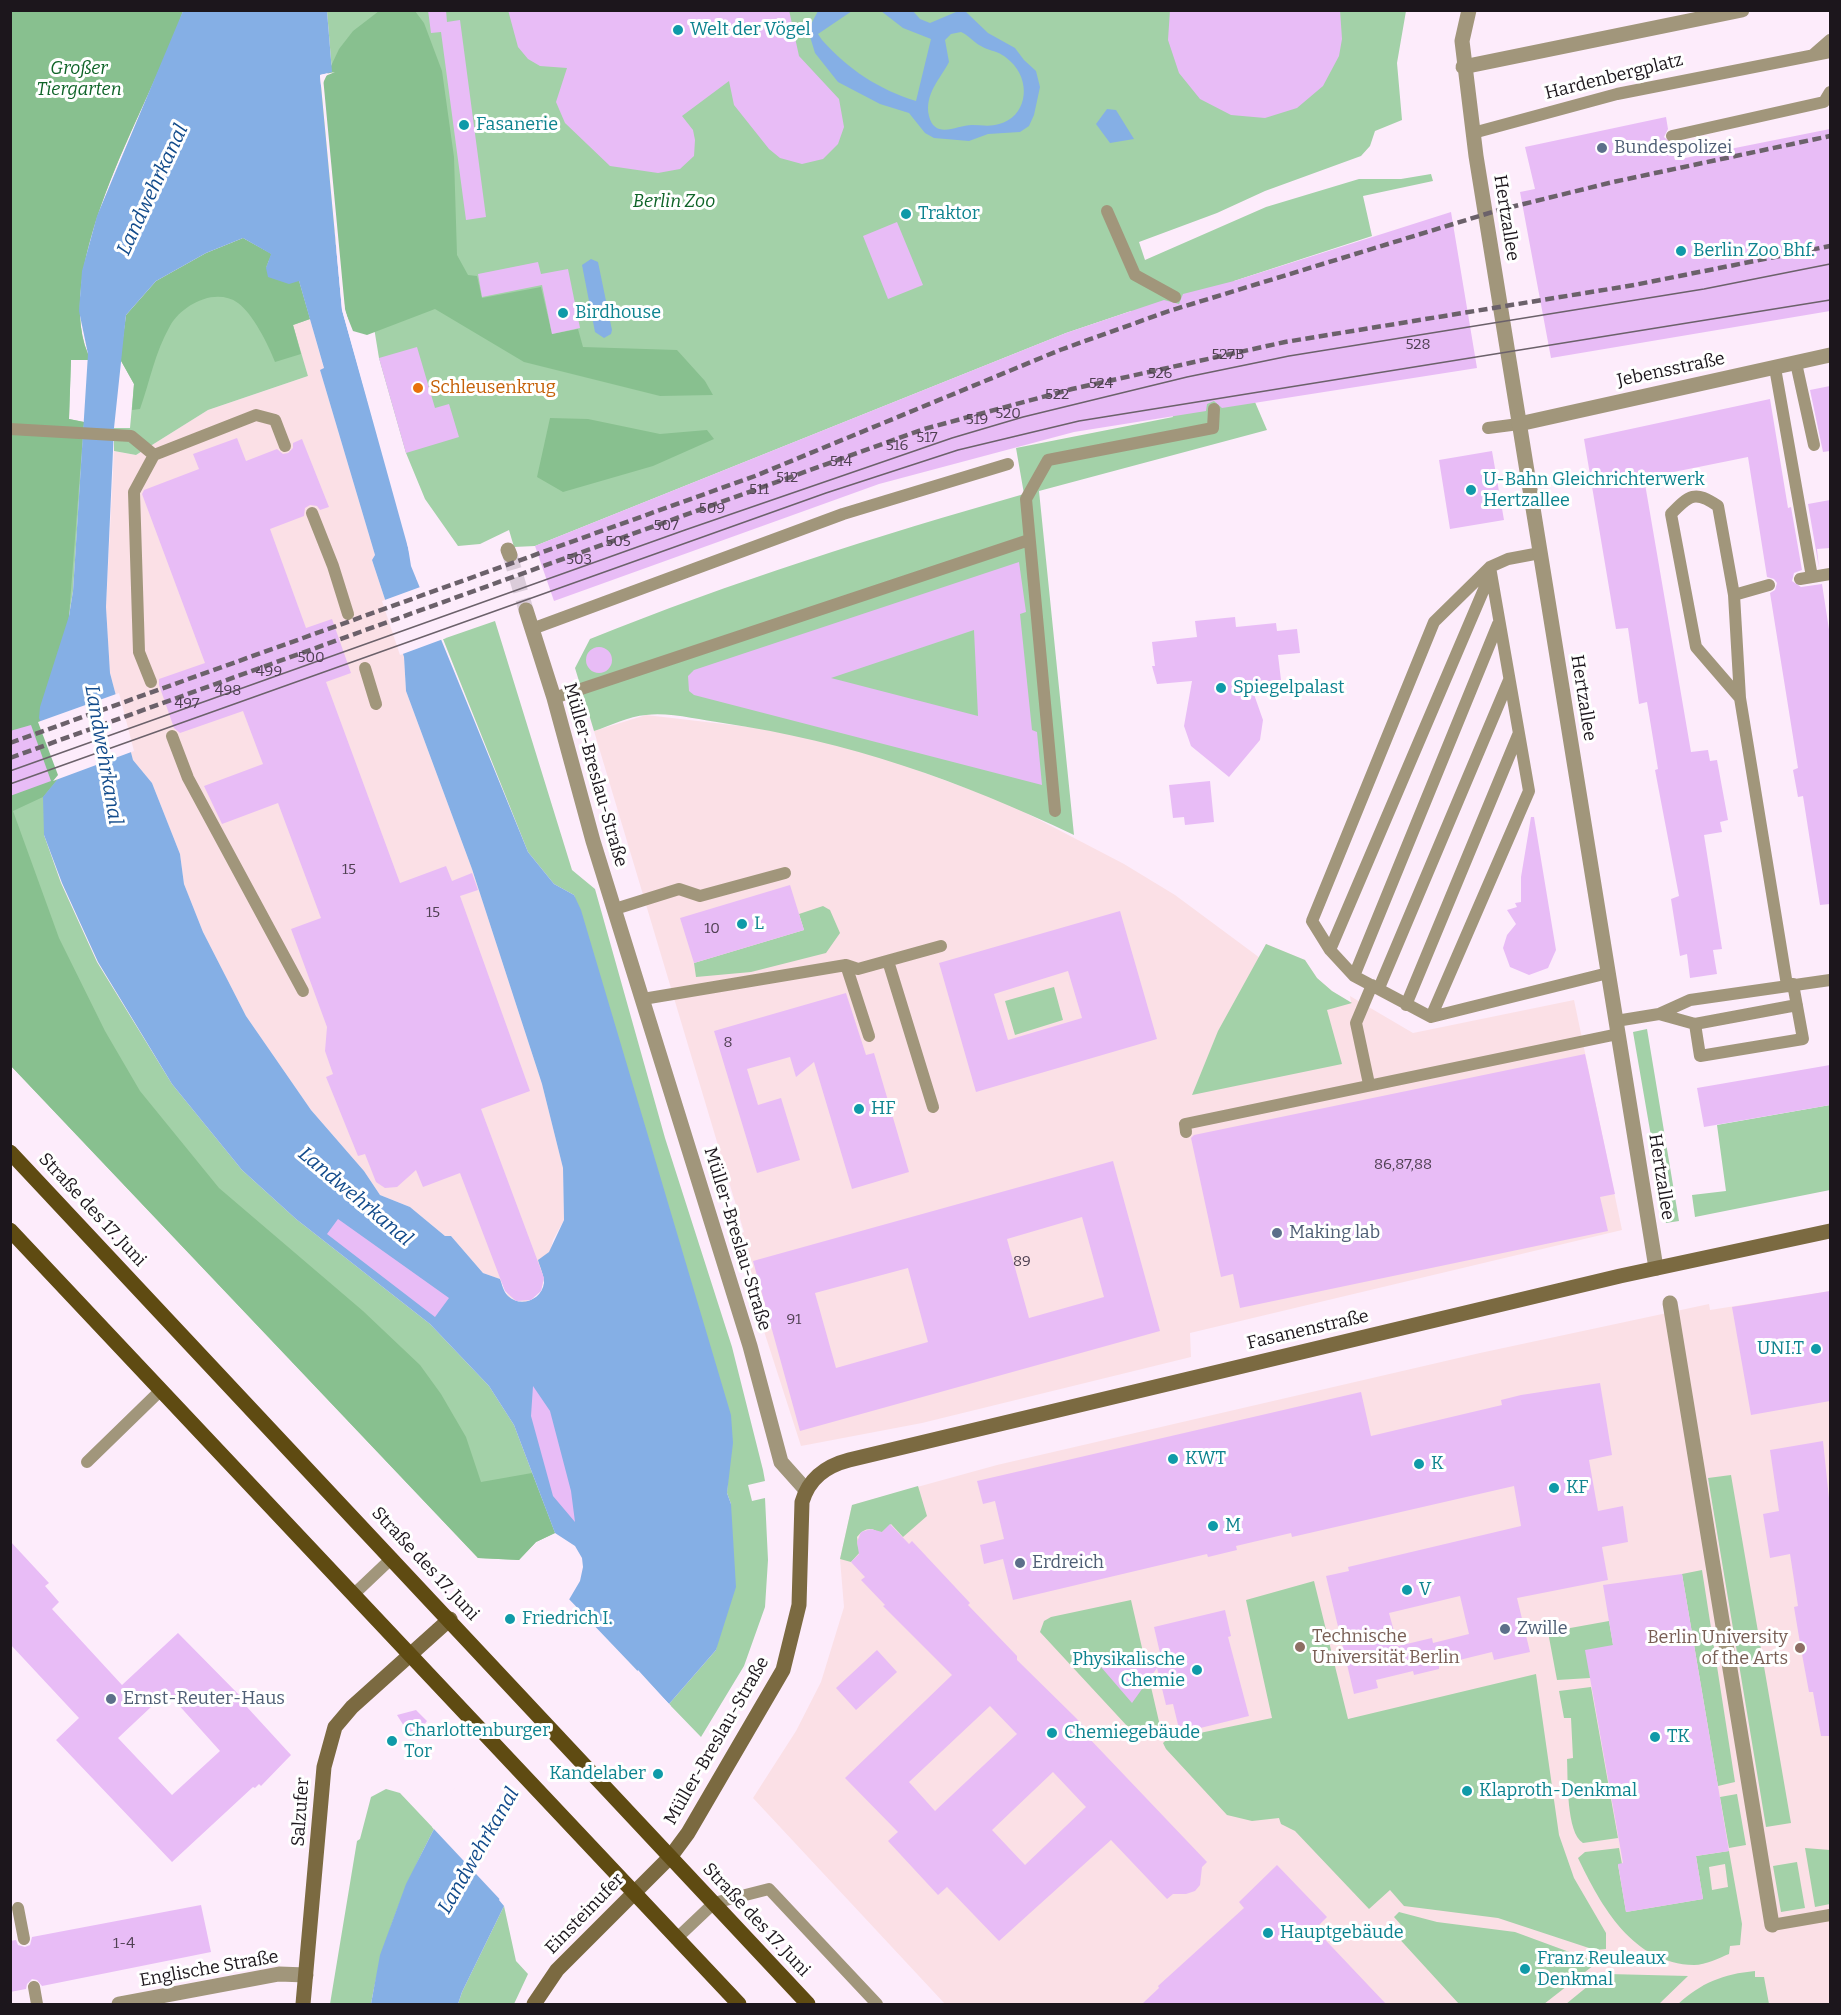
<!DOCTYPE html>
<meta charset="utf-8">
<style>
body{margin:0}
#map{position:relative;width:1841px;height:2015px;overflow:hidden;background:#fdecfb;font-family:Bitter,serif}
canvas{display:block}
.frame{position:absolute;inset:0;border:12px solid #1c161c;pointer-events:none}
</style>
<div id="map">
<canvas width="1841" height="2015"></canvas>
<div class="frame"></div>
</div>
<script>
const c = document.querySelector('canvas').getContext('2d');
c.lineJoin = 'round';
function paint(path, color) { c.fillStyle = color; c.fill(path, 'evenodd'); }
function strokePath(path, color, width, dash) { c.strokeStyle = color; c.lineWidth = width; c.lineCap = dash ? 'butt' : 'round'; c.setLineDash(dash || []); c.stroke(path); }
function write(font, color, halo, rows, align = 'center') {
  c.font = font + ' Bitter,serif'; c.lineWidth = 6; c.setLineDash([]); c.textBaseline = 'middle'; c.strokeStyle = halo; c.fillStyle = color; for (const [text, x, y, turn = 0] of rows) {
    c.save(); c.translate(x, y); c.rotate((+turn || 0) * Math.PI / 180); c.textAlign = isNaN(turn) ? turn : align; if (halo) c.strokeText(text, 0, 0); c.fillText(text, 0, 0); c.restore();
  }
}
const education = new Path2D(`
 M310,319L324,369L320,370L375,555L372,560L404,657L406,691L472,869L542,1084L563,1168L564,1220L553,1240L541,1291L526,1302L516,1301L508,1296L500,1279L483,1273L451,1236H445L410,1207L380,1195L364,1171L311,1110L246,1016L203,932L184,884L180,854L152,783L133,760L110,673L106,607L114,451L136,455L208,410L308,376L292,325Z
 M646,715L758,728L823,741L895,762L1007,803L1124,864L1175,895L1260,958L1266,944L1305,960L1317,978L1332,991L1351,1003L1350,996L1413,1033L1574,1000L1622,1230L1190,1333L1191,1357L922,1423L801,1446L733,1235L744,1232L594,731Z
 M1830,1291V2004H945L753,1798L796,1731L821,1682L844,1607L840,1559L852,1505L997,1465L1480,1353L1709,1304L1710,1310Z`);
const green = new Path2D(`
 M11,11H183C152,103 51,260 88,354V360H71L69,419L84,422L73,591L69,615L40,707L61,775L44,835L61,883L97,962L172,1084L242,1170L296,1219L430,1324L489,1386L514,1425L555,1533L536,1542L519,1560L478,1558L11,1066Z
 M327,11H1406L1397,63L1402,120L1375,131L1370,146L1361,156L1265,191L1217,213L1139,242L1145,260L1266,207L1359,179H1401L1431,174L1433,181L1363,196L1372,236L1234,281L1255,402L1267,430L1039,491L1074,835C961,781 847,741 723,723C699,720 670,712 646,715C629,716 610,726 594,731L575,668L590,639C731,582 877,536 1024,494L1016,448L1173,417L1131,311L1066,333L535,546L514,547L509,530L480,544L458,546L425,499L406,453L379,358L332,72Z
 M243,238L288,284L299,281L310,319L293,325L308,376L208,410L136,455L114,451V428H130L134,384L120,359Z
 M495,621L572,870L595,889L665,1138L732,1347L763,1470L765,1481L748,1485L752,1501L765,1498L768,1560L765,1607L744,1666L701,1737L669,1704L716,1650L731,1504L727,1493L728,1477L574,895L554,884L528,852L443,639Z
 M823,906L830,910L840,933L826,953L751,972L696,977L694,963L804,930L799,914Z
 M1266,944L1305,960L1317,978L1332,991L1352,1003L1327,1010L1342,1064L1192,1095L1218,1031Z
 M1054,987L1063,1020L1015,1035L1005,1001Z
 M1647,1029L1679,1221L1666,1223L1633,1032Z
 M1830,1105V1190L1695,1217L1692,1195L1726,1191L1717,1125Z
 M1731,1475L1791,1823L1766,1827L1708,1478Z
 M918,1486L927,1516L903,1537L891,1524L880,1534C872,1526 864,1528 857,1537L858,1547L861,1551L851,1562L840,1559L852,1505Z
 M1702,1570L1735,1782L1718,1786L1682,1574Z
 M1314,1581L1348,1719L1536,1674L1559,1835L1574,1878L1606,1933V1949L1595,1950L1498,1918L1404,1906L1390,1890L1369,1909L1295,1831L1281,1824L1279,1818L1252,1821L1227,1815L1166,1749L1163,1743L1166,1740L1272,1718L1246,1600Z
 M1131,1600L1160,1726L1135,1731L1128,1727L1040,1632L1044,1621L1051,1617Z
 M1609,1621L1613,1645L1590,1678L1557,1680L1548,1632Z
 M1591,1687L1618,1838L1583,1843C1566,1833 1568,1778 1567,1759L1573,1758L1571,1718H1564L1559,1691Z
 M386,1789L400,1793L434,1829C403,1889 383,1938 371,2004H330L357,1841L360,1839L371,1797Z
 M1737,1794L1746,1845L1729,1848L1720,1797Z
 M1619,1848L1622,1864L1618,1865L1626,1912L1703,1899L1696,1856L1729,1851L1742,1924L1740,1945L1730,1946L1729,1954C1719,1958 1706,1965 1694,1965C1633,1964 1601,1906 1578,1858L1585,1852ZM1725,1864L1728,1887L1712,1890L1709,1867Z
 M1805,1848L1830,1850V1904L1815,1907Z
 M1797,1862L1805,1908L1781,1912L1773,1866Z
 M504,1906L516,1961L528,1974L514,2004H458L462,1992Z
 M1399,1912L1437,1922L1515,1932L1591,1960L1594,1965L1544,2004H1459L1394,1933L1402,1926L1394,1917Z
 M1755,1971V1977H1764L1769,2004H1678C1701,1983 1723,1974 1755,1971Z
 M1608,1974L1688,1976L1659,2004H1566L1599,1977Z`);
const forest = new Path2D(`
 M11,11H183C152,103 51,260 88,354V360H71L69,419L84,422L69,616L61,775L43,797L13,811L59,938L105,1031L140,1091L219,1188L363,1311L420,1365L441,1394L466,1437L481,1482L532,1473L555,1533L536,1542L519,1560L478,1558L11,1066Z
 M379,11H415L424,23L442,71L454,157L457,255L468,275L477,276L482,298L541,287L552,334L578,329L583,347L677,350L705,381L713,395L660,396L524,362L435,309L367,335L353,331L345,311L316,98L339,49L353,31Z
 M243,238L272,254L266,267L299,281L310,319L293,325L301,354L275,362C268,344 253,314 238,303C215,287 182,305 170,326C155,352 150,381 140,409L132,410L134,384L120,359L126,315L156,281L206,253Z
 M550,418L588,419L660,434L707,430L714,439L653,466L563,492L537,477Z`);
const water = new Path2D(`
 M183,11H327L332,72L320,75L342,310L406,535L411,566L528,852L554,884L574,895L581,910L731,1415L733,1443L727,1493L731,1504L736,1587L716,1650L669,1704L638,1670L499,1900L504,1906L462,1992L458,2004H371L380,1955L406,1884L434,1829L580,1581L583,1567L582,1558L575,1546L555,1533L514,1425L489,1386L430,1324L296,1219L242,1170L172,1084L98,962L62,883L44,835L43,797L61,775L39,718L40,707L69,616L73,591L88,354L79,311L82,271L97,216ZM243,238L271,254L266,268L268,277L289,284L299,281L324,368L320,370L375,555L372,560L404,657L406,691L472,869L542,1084L563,1168L564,1220L549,1252L538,1260C540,1267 544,1275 544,1283C542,1300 520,1308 508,1296C503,1291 502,1284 500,1279L483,1273L451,1236H445L410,1207L380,1195L364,1171L311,1110L246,1016L203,932L184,884L180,854L152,783L133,760L110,673L106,607L114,428L126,315L156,281L206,253Z
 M818,11H852L818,34L822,40C849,70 878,89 916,101L931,39L903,28L881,11H913L920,19L930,23L956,12L965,11L988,33L1015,48L1024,60L1036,71L1040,87L1034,115L1029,126L1020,132L988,134L969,141L934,138L925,133L909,113L880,104L838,82L815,53L808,30ZM961,32C968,35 973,41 979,45C992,53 1000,49 1014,65C1031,85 1026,117 999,124C990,127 981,125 972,125C957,125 935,140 929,116C924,94 941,78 949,62L945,40L951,34Z
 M1107,109L1116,110L1134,139L1110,143L1096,124Z
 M591,259L598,262L612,330L611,334L604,338L595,332L582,265Z`);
const pier = new Path2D(`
 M335,72L323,77L345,309L409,534L410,548L420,579L417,580L342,310L320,75Z
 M423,586L446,638L400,655L382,601Z
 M119,693L134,751L53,781L58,775L38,722Z
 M567,1597L671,1706H667L639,1674L503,1900L507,1907L432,1827Z`);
const building = new Path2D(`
 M428,10H446L447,22L460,20L486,217L466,220L441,32L431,33Z
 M508,10H789L799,56L839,99L844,127L838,144L823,159L802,164L780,158L769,149L734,105L729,81L682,116L693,130L695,140L694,156L680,169L658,173L610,166L565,123L556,102L567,68L540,66L528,59L518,47Z
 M1170,10H1340L1342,39L1339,56L1323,86L1297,108L1265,118L1231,115L1200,99L1179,73L1168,40Z
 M1666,117L1668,129L1664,137L1672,144L1675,160L1830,129V311L1551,358L1520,192L1535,189L1525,147Z
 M1451,212L1477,368L1222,408L1214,401L1207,404L1206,411L1074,432L879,484L554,601L535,546L1066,333L1164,300L1179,304L1183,294L1234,281Z
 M897,222L923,285L888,299L863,236Z
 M538,262L541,274L568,269L580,328L552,334L542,285L482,297L478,274Z
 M417,347L435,408L449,404L459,437L406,453L379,358Z
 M1830,386V451L1823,452L1810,390Z
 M1770,399L1788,508L1791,507L1802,570L1794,573L1792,581L1801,587L1822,584L1830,636V904L1820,905L1803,796L1798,797L1793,770L1798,768L1770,593L1775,590L1777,583L1774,579L1767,577L1748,457L1644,478L1691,752L1708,750L1710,761L1717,760L1728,820L1720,822L1722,832L1704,835L1722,949L1713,950L1717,974L1690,978L1687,954L1680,956L1671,899L1679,896L1655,770L1658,769L1647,702L1639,704L1628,628L1616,629L1584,439Z
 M237,438L246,461L277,449L283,454L288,453L293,448V443L302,439L329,507L320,510L317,506L310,505L305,508L304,516L270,529L306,628L332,619L351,673L326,682L400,883L446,866L452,881L472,873L478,890L460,896L530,1091L481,1109L544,1278L541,1291L531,1300L516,1301L505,1291L460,1173L423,1187L416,1170L397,1187L385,1188L376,1182L365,1154L358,1156L326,1077L333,1074L325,1051L327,1027L291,929L321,918L278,803L222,824L204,786L263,764L243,711L180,733L174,728L159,685V679L205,663L142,494L144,490L199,469L193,454Z
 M1492,451L1504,520L1450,529L1439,460Z
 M1830,500V548L1817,549L1819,568L1808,504Z
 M1019,562L1026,612L1020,614L1032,730L1037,732L1042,785L694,695L689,691L688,676L694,670ZM974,630L978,716L831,678Z
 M1235,617L1236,627L1276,623L1277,631L1297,629L1300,653L1278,655L1281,680L1250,683L1263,720L1260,740L1229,777L1191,746L1184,726L1192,681L1157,684L1152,666H1155L1152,642L1197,637L1195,621Z
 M586 660a13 13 0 1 1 26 0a13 13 0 1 1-26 0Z
 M31,725L51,781L10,796V731Z
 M1210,781L1214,822L1185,825L1184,817L1173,818L1169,785Z
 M1531,817H1534L1556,950L1548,968L1529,975L1510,967L1503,948L1507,935L1516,924L1507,910L1517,907L1515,903L1521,902V877Z
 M790,885L804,930L694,963L680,918Z
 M1120,911L1157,1039L976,1092L939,963ZM1068,971L1082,1018L1008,1040L994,994Z
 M846,993L866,1055L874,1053L909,1172L852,1189L814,1062L796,1077L790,1057L747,1069L758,1105L781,1098L800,1160L757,1173L714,1031Z
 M1585,1054L1615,1194L1600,1197L1608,1231L1240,1308L1233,1274L1221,1277L1191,1138L1194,1135Z
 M1830,1065V1105L1704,1127L1697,1088Z
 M1113,1161L1160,1331L800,1431L753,1261ZM1082,1217L1104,1297L1029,1318L1007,1239ZM908,1268L928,1342L836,1368L815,1293Z
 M338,1219L449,1298L435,1317L327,1234Z
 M1830,1291V1401L1751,1415L1732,1307Z
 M1600,1383L1612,1455L1589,1460L1598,1511L1623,1506L1628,1542L1602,1547L1608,1580L1517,1598L1530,1652L1494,1660L1492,1652L1439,1665V1669L1414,1675L1413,1671L1376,1680L1378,1688L1354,1694L1326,1576L1349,1571L1348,1567L1521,1526L1514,1486L1292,1537L1291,1533L1236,1546L1237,1550L1208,1557L1207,1554L1013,1600L1003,1559L984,1564L980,1545L1004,1539L995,1501L983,1504L977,1481L1361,1392L1371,1436L1502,1405L1501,1400L1521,1395ZM1460,1596L1469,1634L1433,1643L1432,1638L1398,1646L1389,1613Z
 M533,1386L550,1411L571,1491L575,1522L553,1496L531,1416Z
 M1823,1441L1830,1508V1736H1821L1813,1692H1809L1801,1649L1794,1607L1798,1606L1790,1554L1770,1558L1763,1514L1779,1511L1770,1450Z
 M890,1524L909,1544L912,1541L970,1603L968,1605L1017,1656V1660L1076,1718L1089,1732L1086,1735L1207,1862L1202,1867L1200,1885L1195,1891L1186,1894H1173L1167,1899L1111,1840L999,1941L947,1887L938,1895L888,1841L898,1832L845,1778L952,1675L883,1606L885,1605L861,1580L865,1577L851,1562L859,1554L857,1542L861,1532L871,1529L882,1532ZM990,1706L1017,1734L935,1811L909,1782ZM1053,1772L1086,1807L1025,1865L992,1830Z
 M10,1541L49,1583L45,1586L59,1602L52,1609L122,1685L178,1633L249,1705L247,1707L291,1755L261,1786L259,1784L255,1788L253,1787L172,1862L56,1740L79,1718L10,1644ZM167,1692L220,1751L172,1795L118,1738Z
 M1682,1574L1729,1851L1696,1856L1703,1899L1626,1912L1618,1864L1623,1863L1585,1650L1613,1645L1603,1585Z
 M1225,1610L1231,1636L1228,1637L1249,1716L1180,1733L1173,1704L1166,1705L1157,1668L1132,1703L1095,1660L1123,1653L1125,1661L1160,1653L1154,1627Z
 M877,1650L897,1672L856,1710L836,1688Z
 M416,1710L427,1721L420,1730L409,1734L397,1715Z
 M1277,1865L1327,1917L1315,1929L1386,2004H1142L1159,1988L1158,1986L1244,1908L1239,1902Z
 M201,1905L211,1952L42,1986L37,1980L32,1979L27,1984L26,1989L10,1992V1941L16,1940L18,1945L25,1947L30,1945L32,1937Z`);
const streetTunnel = new Path2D(`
 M510,555L526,610`);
const lane = new Path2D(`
 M1814,54L1830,40
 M1473,133L1617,94L1830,52
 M1672,136L1824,102L1830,92
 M1107,211L1135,275L1175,297
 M1796,363L1814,445
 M1775,368L1812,577
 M1488,428L1519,424
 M10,429L131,436L154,455L256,415L275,420L285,446
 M312,513L333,566L348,614
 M1540,553L1508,559L1490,567L1434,622L1312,921L1330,950L1354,976L1431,1017L1608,973
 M1800,579L1830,574
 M1734,595L1769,585
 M532,629L843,514L1008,464
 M365,668L376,704
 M151,682L139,652L134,492L154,455
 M554,698L1029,540
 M1740,698L1696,647L1671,514C1689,495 1695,490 1718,506L1734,595L1740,698L1787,985
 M172,736L188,778L303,991
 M1055,811L1026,499L1048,460L1213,428L1214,409
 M615,909L679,889L700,896L785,873
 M1330,950L1490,575
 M888,961L933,1107
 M846,965L869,1036
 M1354,976L1498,624
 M1379,988L1509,680
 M643,999L846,965L858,969L941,946
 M1406,1005L1518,735
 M1659,1014L1695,1024L1700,1056L1803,1039L1793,984
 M1431,1017L1529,791L1490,567
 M1616,1021L1659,1014L1690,1000L1830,980
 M1695,1024L1797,1005
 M1369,1084L1356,1023L1372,985
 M1186,1132L1185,1124L1618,1034
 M87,1462L161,1390
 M353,1595L392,1558
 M18,1908L24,1939
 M1772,1925L1830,1915
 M676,1939L714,1903L769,1889L877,2004
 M34,1987L37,2004`);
const street = new Path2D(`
 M1469,10L1462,41L1476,156L1656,1268
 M1463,67L1742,10
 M1519,424L1830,355
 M508,550L510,555
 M526,610L554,698L593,841L750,1346L781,1462L806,1490
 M1670,1303L1772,1925
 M119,2004L279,1974L306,1975`);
const secondary = new Path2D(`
 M303,2004L324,1767L335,1727L352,1707L450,1619
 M534,2004L557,1970L671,1856L688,1833L783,1670L799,1605L802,1502C809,1478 826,1466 849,1460L1620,1276L1830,1231`);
const primary = new Path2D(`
 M10,1152L808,2004
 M10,1230L739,2004`);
const tram = new Path2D(`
 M10,771L685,530L952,438L1023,417L1187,377L1289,356L1704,289L1830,264
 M10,784L826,493L958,450L1079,421L1830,300`);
const rail = new Path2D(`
 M10,743L755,476L1060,350L1169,311L1499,210L1613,182L1830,136
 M10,758L924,429L1072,389L1285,342L1634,285L1830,246`);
const markers = [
 [678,30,6,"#0f9aa8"],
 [464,125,6,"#0f9aa8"],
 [1602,148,6,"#5c6f8a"],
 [906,214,6,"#0f9aa8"],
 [1681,251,6,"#0f9aa8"],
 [563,313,6,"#0f9aa8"],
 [418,388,6,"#e8710a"],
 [1471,490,6,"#0f9aa8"],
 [1221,688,6,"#0f9aa8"],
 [742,924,6,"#0f9aa8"],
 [859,1109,6,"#0f9aa8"],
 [1277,1233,6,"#5c6f8a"],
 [1816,1349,6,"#0f9aa8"],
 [1173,1459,6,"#0f9aa8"],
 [1419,1464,6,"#0f9aa8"],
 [1554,1488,6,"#0f9aa8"],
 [1213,1526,6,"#0f9aa8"],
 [1020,1563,6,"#5c6f8a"],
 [1407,1590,6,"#0f9aa8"],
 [510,1619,6,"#0f9aa8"],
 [1505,1629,6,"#5c6f8a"],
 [1300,1647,6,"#8d6e63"],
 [1800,1648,6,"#8d6e63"],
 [1197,1670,6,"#0f9aa8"],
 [111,1699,6,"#5c6f8a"],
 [1052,1733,6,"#0f9aa8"],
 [1655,1737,6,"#0f9aa8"],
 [392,1741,6,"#0f9aa8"],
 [658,1774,6,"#0f9aa8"],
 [1467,1791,6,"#0f9aa8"],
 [1268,1933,6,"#0f9aa8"],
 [1525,1969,6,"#0f9aa8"]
];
const numberNames = [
 ["528",1418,345],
 ["527B",1228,355],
 ["526",1160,374],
 ["524",1101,384],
 ["522",1057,395],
 ["520",1008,414],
 ["519",977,420],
 ["517",927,438],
 ["516",897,446],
 ["514",841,462],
 ["512",787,478],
 ["511",759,490],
 ["509",712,509],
 ["507",666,526],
 ["505",618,542],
 ["503",579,560],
 ["500",311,658],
 ["499",269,672],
 ["498",228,691],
 ["497",187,704],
 ["15",349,870],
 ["15",433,913],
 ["10",712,929],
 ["8",728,1043],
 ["86,87,88",1403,1165],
 ["89",1022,1262],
 ["91",794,1320],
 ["1-4",124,1944]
];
const cultureNames = [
 ["Welt der Vögel",690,30],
 ["Fasanerie",476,125],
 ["Traktor",918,214],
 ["Berlin Zoo Bhf.",1693,251],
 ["Birdhouse",575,313],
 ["U-Bahn Gleichrichterwerk",1483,480],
 ["Hertzallee",1483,501],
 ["Spiegelpalast",1233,688],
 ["L",754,924],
 ["HF",871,1109],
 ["UNI.T",1804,1349,"right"],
 ["KWT",1185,1459],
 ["K",1431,1464],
 ["KF",1566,1488],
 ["M",1225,1526],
 ["V",1419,1590],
 ["Friedrich I.",522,1619],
 ["Physikalische",1185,1660,"right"],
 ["Chemie",1185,1681,"right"],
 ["Charlottenburger",404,1731],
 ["Tor",404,1752],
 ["Chemiegebäude",1064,1733],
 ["TK",1667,1737],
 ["Kandelaber",646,1774,"right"],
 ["Klaproth-Denkmal",1479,1791],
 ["Hauptgebäude",1280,1933],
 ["Franz Reuleaux",1537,1959],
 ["Denkmal",1537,1980]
];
const parkNames = [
 ["Großer",79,69],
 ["Tiergarten",79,90],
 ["Berlin Zoo",674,202]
];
const streetNames = [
 ["Hardenbergplatz",1614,77,-14],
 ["Hertzallee",1506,218,81],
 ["Jebensstraße",1671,370,-12],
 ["Hertzallee",1583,698,81],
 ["Müller-Breslau-Straße",595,775,74],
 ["Hertzallee",1661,1177,81],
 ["Straße des 17. Juni",92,1210,47],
 ["Müller-Breslau-Straße",737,1239,73],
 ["Fasanenstraße",1308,1330,-13],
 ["Straße des 17. Juni",425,1564,47],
 ["Müller-Breslau-Straße",717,1741,-60],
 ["Salzufer",301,1812,-86],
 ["Einsteinufer",585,1914,-46],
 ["Straße des 17. Juni",756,1920,47],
 ["Englische Straße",209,1969,-10]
];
const serviceNames = [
 ["Bundespolizei",1614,148],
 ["Making lab",1289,1233],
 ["Erdreich",1032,1563],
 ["Zwille",1517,1629],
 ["Ernst-Reuter-Haus",123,1699]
];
const foodNames = [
 ["Schleusenkrug",430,388]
];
const educationNames = [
 ["Technische",1312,1637],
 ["Universität Berlin",1312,1658],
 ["Berlin University",1788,1638,"right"],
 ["of the Arts",1788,1659,"right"]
];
const waterNames = [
 ["Landwehrkanal",153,190,-65],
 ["Landwehrkanal",103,755,80],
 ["Landwehrkanal",355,1197,40],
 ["Landwehrkanal",479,1851,-60]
];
paint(education, '#fbe0e6');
paint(green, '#a3d1a8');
paint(forest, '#88c08f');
paint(water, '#85afe5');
paint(pier, '#fdecfb');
paint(building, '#e8bcf6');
strokePath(streetTunnel, '#dbccda', 15, [15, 8]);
strokePath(lane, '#a1967b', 12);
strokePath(street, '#a1967b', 15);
strokePath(secondary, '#7b6a41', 15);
strokePath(primary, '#5f4b12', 15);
strokePath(tram, '#6b616a', 1.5);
strokePath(rail, '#6b616a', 4.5, [9, 4.5]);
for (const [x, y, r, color] of markers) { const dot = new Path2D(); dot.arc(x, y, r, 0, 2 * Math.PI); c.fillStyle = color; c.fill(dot); strokePath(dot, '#fff', 2); }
write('15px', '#4f4052', null, numberNames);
write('18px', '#0d838f', '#fff', cultureNames, 'left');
write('italic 18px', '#0e6327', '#fff', parkNames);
write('18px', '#1c161c', '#fff', streetNames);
write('18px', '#4e5e75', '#fff', serviceNames, 'left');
write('18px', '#c56008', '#fff', foodNames, 'left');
write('18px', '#785e54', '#fff', educationNames, 'left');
write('italic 20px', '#124b8b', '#fff', waterNames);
</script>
